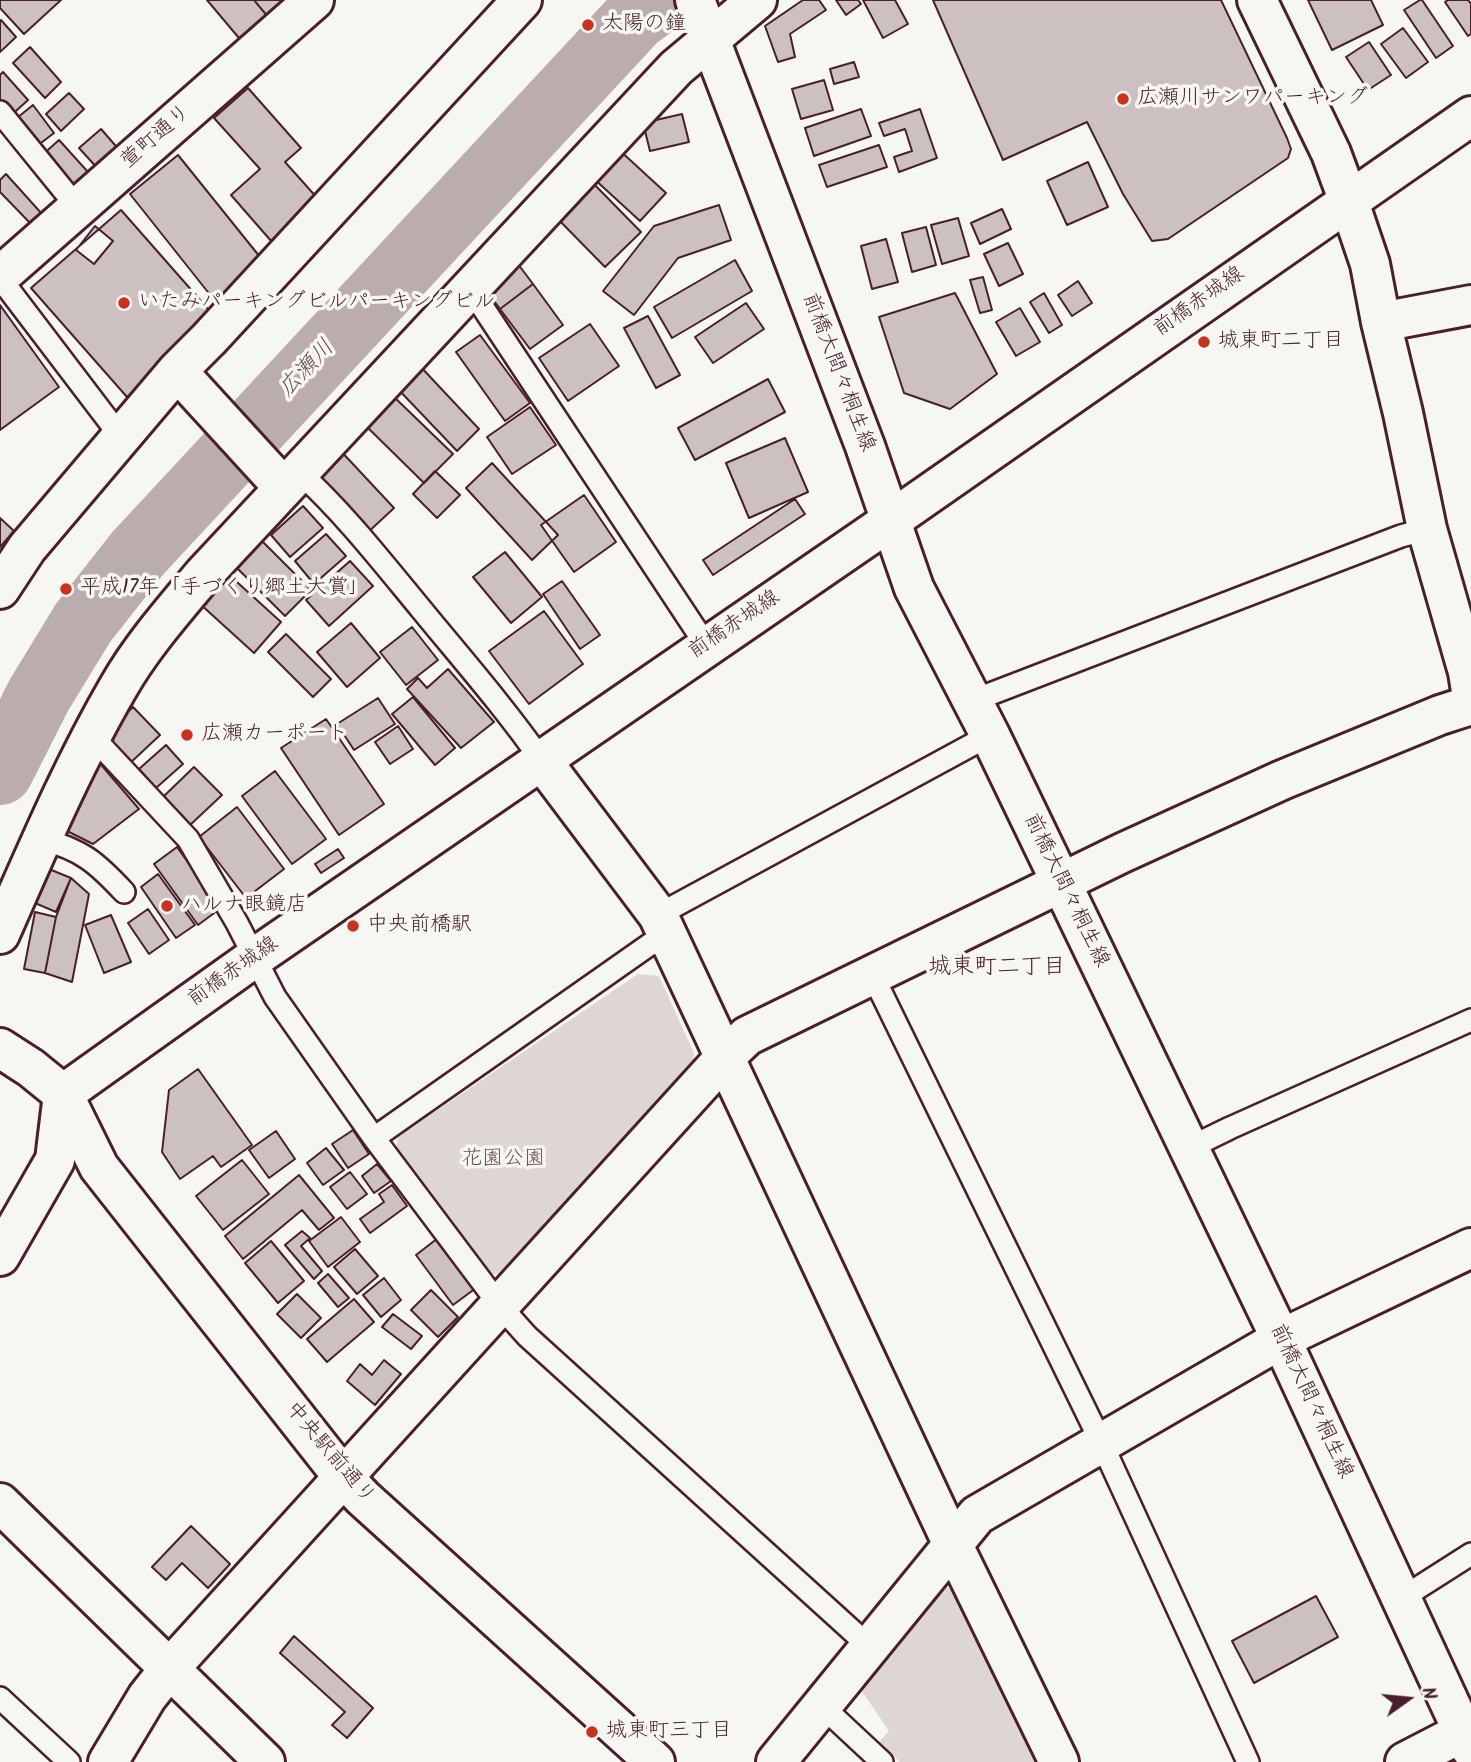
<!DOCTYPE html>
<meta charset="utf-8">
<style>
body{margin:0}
#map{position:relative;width:1471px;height:1762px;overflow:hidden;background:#f6f6f2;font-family:Kalam,sans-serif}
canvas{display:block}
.north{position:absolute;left:1373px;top:1664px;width:70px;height:70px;-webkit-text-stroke:5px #f6f6f2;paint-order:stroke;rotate:75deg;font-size:19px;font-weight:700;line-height:28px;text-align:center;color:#4a1f2b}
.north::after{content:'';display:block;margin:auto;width:24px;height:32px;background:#4a1f2b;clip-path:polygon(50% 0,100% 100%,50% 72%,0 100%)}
</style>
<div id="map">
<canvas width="1471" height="1762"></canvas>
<div class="north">N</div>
</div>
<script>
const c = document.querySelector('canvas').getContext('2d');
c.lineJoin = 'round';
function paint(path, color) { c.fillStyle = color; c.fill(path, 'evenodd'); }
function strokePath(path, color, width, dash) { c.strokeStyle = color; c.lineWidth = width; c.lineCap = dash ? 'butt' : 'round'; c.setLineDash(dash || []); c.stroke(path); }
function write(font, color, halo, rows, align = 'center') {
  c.font = font + ' Kalam,"Klee One",sans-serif'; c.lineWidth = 7; c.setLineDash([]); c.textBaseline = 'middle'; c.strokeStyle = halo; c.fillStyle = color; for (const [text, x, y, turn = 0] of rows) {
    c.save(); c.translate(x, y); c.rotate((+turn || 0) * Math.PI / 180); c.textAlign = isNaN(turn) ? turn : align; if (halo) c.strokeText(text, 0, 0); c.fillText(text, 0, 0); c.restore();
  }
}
const green = new Path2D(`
 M638,974L659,976L694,1053L693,1065L507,1274H488L395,1153L398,1137Z
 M942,1586L960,1591L1042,1762H900L879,1742L889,1731L859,1687Z`);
const river = new Path2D(`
 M0,772L39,695L83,623L138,553L635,18L659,0`);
const building = new Path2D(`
 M0,0H61L24,34L0,8Z
 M207,0H254L273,23L244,44Z
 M254,0H302L273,23Z
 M803,0H819L826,10L790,34L795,57L778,62L765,26Z
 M836,0H858L861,4L846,15Z
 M863,0H895L908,24L883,38Z
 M933,0H1221L1287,138L1291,149L1288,158L1168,239L1152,241L1123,194L1087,122L1003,160Z
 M1308,0H1371L1383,25L1332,50Z
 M1420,0H1422L1453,46L1436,58L1404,10Z
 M1448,0H1468L1471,4V34L1468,36L1445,2Z
 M1,20L16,37L0,52V21Z
 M1403,28L1428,62L1406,78L1381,44Z
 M1369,42L1391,75L1368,90L1346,57Z
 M30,47L61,82L45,98L13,63Z
 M854,62L859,77L834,84L830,69Z
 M3,72L28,100L5,121L0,116V75Z
 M824,80L833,110L801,119L792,89Z
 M248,88L301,148L285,162L319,200L272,242L231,195L260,169L214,118Z
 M69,93L84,109L61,131L46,114Z
 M33,105L54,133L33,149L12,122Z
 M861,109L871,136L814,156L805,128Z
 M920,109L937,158L899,172L894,157L912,151L905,129L884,136L879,123Z
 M682,114L689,142L650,151L643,123Z
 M101,129L121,152L100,171L79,148Z
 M59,140L88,172L68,191L39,158Z
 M879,145L887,167L827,187L819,165Z
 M617,148L666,193L640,221L592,177Z
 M178,155L264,262L215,301L130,194Z
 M1088,162L1108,207L1067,225L1047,181Z
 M6,174L42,214L31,224L0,192V180Z
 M587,177L641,232L605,267L551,212Z
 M719,205L731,240L678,258L634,315L603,291L654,226Z
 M1002,209L1011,229L980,244L971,223Z
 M121,210L216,318L127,397L31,288Z
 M958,218L969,256L942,264L931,225Z
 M95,226L113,241L94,264L76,250Z
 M926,227L936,265L912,272L902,233Z
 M886,239L898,282L872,289L861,246Z
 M1008,243L1023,274L999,286L984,254Z
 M515,260L533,284L500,309L483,286Z
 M735,260L752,291L672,338L654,307Z
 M983,277L992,310L980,313L970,280Z
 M1078,281L1092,303L1072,316L1058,295Z
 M533,284L563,325L530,349L500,309Z
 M955,293L997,374L950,409L904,393L879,317Z
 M1044,293L1062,325L1049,333L1030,302Z
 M746,303L764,329L713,363L695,337Z
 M0,305L59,387L0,430Z
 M1020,308L1040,342L1016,356L996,322Z
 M648,316L680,375L656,388L624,328Z
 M590,324L619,366L568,401L539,358Z
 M480,335L530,403L505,421L456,352Z
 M419,365L479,429L457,451L396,387Z
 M768,379L785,412L695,460L678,428Z
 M391,394L453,454L424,483L363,423Z
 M530,407L556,445L512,474L487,437Z
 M785,438L808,492L749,518L726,463Z
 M338,448L394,508L365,535L310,475Z
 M492,463L558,535L532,560L466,488Z
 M435,471L460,495L437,518L413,494Z
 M584,495L616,542L574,572L541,525Z
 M795,499L805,514L713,575L703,560Z
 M303,506L323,528L290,557L271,535Z
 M0,518L14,531L0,547Z
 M326,534L346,556L314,584L295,561Z
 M261,540L311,590L285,616L235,566Z
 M505,552L542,597L511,623L473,577Z
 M350,561L373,586L329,626L306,600Z
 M227,573L281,622L254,653L199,603Z
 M562,581L600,635L580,649L543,594Z
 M544,611L583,664L529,704L489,651Z
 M351,623L380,658L347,687L317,652Z
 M412,627L438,660L406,685L380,652Z
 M286,634L331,679L313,697L268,652Z
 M448,669L494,722L461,748L407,689L418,678L427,688Z
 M413,697L455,748L435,765L392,714Z
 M378,698L395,724L354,750L337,724Z
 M133,707L160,735L127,766L101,737Z
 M326,719L384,804L339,835L281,748Z
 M398,726L413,749L390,764L375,742Z
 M166,745L183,764L156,788L139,769Z
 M97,760L139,809L93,844L59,827Z
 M194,767L222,795L189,826L162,798Z
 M275,771L326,839L292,864L242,796Z
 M237,807L284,869L246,898L199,837Z
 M177,847L221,908L198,925L154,864Z
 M338,849L344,858L321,873L315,864Z
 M44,867L71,878L56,912L21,897Z
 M158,874L195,925L176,938L141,887Z
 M71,878L89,894L72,982L45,973L56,917Z
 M148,909L169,940L149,954L128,923Z
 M35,912L56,917L45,973L24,969Z
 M111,915L131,962L104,973L85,925Z
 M198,1069L252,1145L221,1167L213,1156L180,1179L162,1152L169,1090Z
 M353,1130L369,1154L348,1168L332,1144Z
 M276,1131L295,1159L269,1178L249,1150Z
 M326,1148L344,1170L323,1185L307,1163Z
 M242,1160L269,1194L223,1230L196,1196Z
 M377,1164L391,1181L374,1193L362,1176Z
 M350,1172L367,1194L347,1209L330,1187Z
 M299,1175L334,1218L319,1230L302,1210L243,1259L225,1236Z
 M392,1185L407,1206L370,1233L360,1219L384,1202L379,1194Z
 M341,1217L360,1242L328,1267L309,1241Z
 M302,1231L310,1238L301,1246L322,1271L314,1279L285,1245Z
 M438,1238L476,1288L453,1305L416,1255Z
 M271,1241L304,1281L278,1303L245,1263Z
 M355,1249L378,1276L357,1294L334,1267Z
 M328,1274L349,1298L338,1307L318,1283Z
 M384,1278L401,1300L381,1317L363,1295Z
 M431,1290L458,1317L438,1337L411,1310Z
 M297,1294L321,1318L301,1338L277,1314Z
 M354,1299L374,1322L327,1362L307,1339Z
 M393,1314L422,1336L411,1349L382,1327Z
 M384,1360L401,1374L375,1405L347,1381L360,1364L372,1375Z
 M191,1526L230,1564L208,1588L182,1563L166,1580L152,1567Z
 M1316,1596L1338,1637L1254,1683L1232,1641Z
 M294,1636L373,1708L347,1738L332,1725L345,1712L280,1653Z`);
const lane = new Path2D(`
 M0,112L78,208
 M0,278L121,437
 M467,290L478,300L706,645
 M299,472C344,513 383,563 421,609C462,659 505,708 542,761
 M972,701L1401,536L1427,529
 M90,742L103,748L188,839L237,923L275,997L374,1138L501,1307L527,1336L870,1647
 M42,839C82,850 96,862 124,892
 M658,915L990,735
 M873,976L1102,1444L1248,1762
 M374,1138L649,945L668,937
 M1189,1148L1230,1128L1471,1020
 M1402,1598L1471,1554
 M0,1698L69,1762
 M823,1707L882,1762`);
const street = new Path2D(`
 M1348,199L1370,264L1381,322L1403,413L1427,529L1468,672L1471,691
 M0,276L314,0
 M1381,322L1471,305
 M177,371L284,488
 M0,589L27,548L177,371L209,339L522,0
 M542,761L658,915L953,1545L1059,1762
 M0,934C37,850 73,765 119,686C142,646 173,611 203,575L676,68L757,0
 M0,1256L55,1160L63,1094
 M0,1503L265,1762
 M108,1762L147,1697L170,1668L726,1056L747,1036L1122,853L1282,780L1440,715L1471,705
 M776,1762L977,1515L1281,1339L1471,1248
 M1405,1762L1463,1732`);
const secondary = new Path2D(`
 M1257,0L1331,153L1348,199
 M63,1094L99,1167L343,1477L363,1498L655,1762`);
const primary = new Path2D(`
 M695,0L865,446L914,588L990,735L1281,1339L1471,1749
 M0,1048L31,1068L63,1094L254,958L890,521L1471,116`);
const markers = [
 [588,25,7,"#c8321e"],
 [1123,99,7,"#c8321e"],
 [124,303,7,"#c8321e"],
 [1204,342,7,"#c8321e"],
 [66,589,7,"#c8321e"],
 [187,735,7,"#c8321e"],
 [167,906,7,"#c8321e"],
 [353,926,7,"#c8321e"],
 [592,1732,7,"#c8321e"]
];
const poiNames = [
 ["太陽の鐘",602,25],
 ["広瀬川サンワパーキング",1137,99],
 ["いたみパーキングビルパーキングビル",138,303],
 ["城東町二丁目",1218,342],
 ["平成17年「手づくり郷土大賞」",80,589],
 ["広瀬カーポート",201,735],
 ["ハルナ眼鏡店",181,906],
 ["中央前橋駅",367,926],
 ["城東町三丁目",606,1732]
];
const streetNames = [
 ["萱町通り",157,138,-41],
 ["前橋赤城線",1200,303,-35],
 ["前橋大間々桐生線",837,373,69],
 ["前橋赤城線",735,626,-34],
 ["前橋大間々桐生線",1065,891,64],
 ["前橋赤城線",234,973,-35],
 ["前橋大間々桐生線",1310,1402,65],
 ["中央駅前通り",329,1454,50]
];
const parkNames = [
 ["花園公園",503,1160]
];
const waterNames = [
 ["広瀬川",308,370,-47]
];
const neighbourhoodNames = [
 ["城東町二丁目",997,969]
];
paint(green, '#ddd6d5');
strokePath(river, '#bbadae', 66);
paint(building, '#ccc1c0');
strokePath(building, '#4a1f2b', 2);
strokePath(lane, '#4a1f2b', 26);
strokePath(street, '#4a1f2b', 44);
strokePath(secondary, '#4a1f2b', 44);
strokePath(primary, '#4a1f2b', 44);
strokePath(lane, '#f6f6f2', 21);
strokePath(street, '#f6f6f2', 38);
strokePath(secondary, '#f6f6f2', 38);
strokePath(primary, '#f6f6f2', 38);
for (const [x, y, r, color] of markers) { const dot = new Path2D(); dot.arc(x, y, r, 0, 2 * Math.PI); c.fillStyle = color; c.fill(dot); strokePath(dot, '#f6f6f2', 2.5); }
write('21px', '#4a1f2b', '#f6f6f2', poiNames, 'left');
write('21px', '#4a1f2b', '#f6f6f2', streetNames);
write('21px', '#6f4d56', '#f6f6f2', parkNames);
write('italic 23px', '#6c4a52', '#f6f6f2', waterNames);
write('23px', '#4a1f2b', '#f6f6f2', neighbourhoodNames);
</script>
